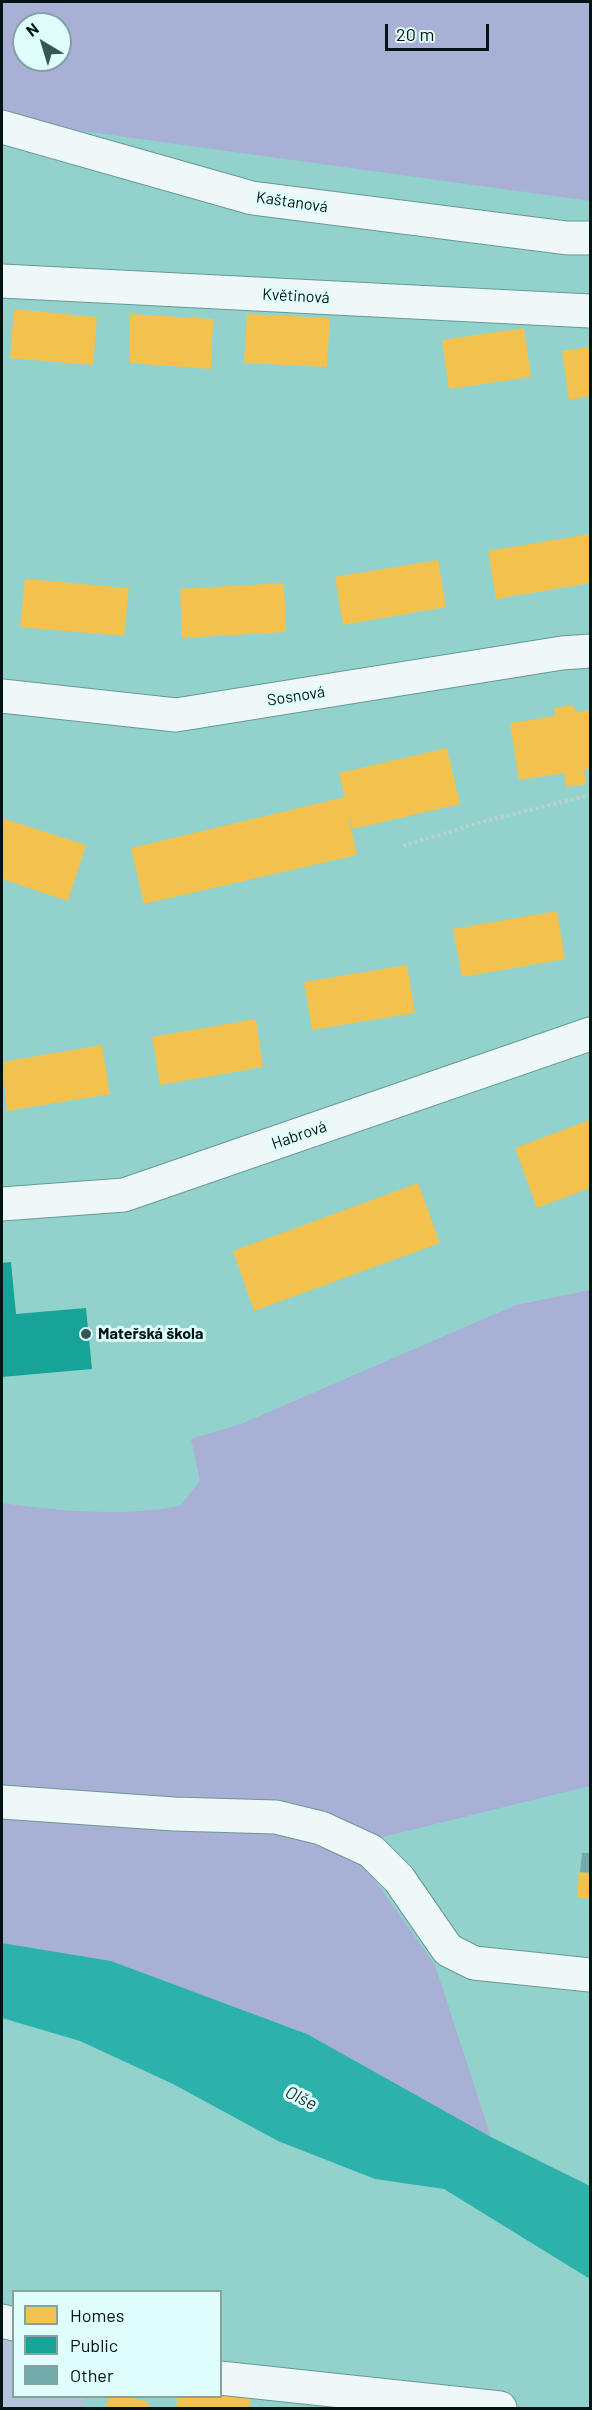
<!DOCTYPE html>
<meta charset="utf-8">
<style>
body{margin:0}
#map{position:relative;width:592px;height:2410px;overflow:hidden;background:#91d2cd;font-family:Barlow,sans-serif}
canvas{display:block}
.frame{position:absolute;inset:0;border:3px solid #001513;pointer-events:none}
.legend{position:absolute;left:12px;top:2290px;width:210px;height:108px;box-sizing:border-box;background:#dffefb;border:2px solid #86a19e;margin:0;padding:8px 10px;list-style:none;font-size:18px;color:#001513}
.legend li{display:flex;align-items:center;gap:12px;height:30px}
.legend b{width:30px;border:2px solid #86a19e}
.north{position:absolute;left:12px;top:12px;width:60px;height:60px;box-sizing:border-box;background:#dffefb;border:2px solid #86a19e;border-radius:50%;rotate:322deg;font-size:16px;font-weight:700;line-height:24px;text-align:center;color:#001513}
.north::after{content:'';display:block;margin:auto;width:21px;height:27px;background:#335754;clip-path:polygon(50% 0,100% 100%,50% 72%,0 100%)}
.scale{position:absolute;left:385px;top:24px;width:104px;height:27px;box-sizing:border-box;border:3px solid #001513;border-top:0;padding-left:8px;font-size:18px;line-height:21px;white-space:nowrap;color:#001513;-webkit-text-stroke:4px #dffefb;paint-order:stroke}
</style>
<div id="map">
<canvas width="592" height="2410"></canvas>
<div class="frame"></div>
<ul class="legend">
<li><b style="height:16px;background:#f2c14e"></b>Homes</li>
<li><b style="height:16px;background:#17a398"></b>Public</li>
<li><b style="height:16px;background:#73abad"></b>Other</li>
</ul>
<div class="north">N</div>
<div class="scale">20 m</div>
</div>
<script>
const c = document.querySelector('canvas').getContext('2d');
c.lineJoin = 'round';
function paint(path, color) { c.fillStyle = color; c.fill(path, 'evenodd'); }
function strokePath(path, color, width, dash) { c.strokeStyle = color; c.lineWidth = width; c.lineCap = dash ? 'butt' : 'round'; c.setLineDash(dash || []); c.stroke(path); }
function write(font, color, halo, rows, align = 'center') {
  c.font = font + ' Barlow,sans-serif'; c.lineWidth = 6; c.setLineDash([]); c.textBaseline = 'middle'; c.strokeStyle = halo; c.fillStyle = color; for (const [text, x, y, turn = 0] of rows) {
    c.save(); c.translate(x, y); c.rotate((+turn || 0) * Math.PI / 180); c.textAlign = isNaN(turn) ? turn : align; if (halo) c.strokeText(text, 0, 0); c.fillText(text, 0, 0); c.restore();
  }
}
const green = new Path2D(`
 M2,2337L13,2339L14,2396L86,2397L82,2408H2Z`);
const forest = new Path2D(`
 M2,2H590V201L2,120ZM24,24H60V60H24Z
 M590,1290V1786L350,1845L435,1965L491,2137L307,2034L111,1961L2,1943V1503C60,1511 121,1517 180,1506L200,1481L191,1439L241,1424L516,1305Z`);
const water = new Path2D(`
 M2,1943L111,1961L307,2034L491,2137L590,2186V2279L444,2189L375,2179L278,2141L173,2084L80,2041L2,2018Z`);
const homes = new Path2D(`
 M14,309L97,317L93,365L10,358Z
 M130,314L213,319L211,369L129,363Z
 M247,314L330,318L327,367L244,363Z
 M524,328L531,377L449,389L442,340Z
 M590,347V396L569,400L562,351Z
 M590,534V583L496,599L488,551Z
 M438,560L446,607L343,625L335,577Z
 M25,579L129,588L124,636L20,627Z
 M284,583L286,632L182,638L180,589Z
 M573,705L575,712L590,710V769L584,770L586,784L566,787L564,773L519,780L510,723L555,716L554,708Z
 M447,748L460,804L353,829L347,809L357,855L144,904L131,848L345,797L339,773Z
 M2,818L86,845L68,901L2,879Z
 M557,911L565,959L462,977L453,929Z
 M407,965L415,1013L312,1030L304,982Z
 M256,1019L263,1067L160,1085L152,1037Z
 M102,1045L110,1094L7,1111L2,1062Z
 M590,1120V1188L537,1208L515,1148Z
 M418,1183L440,1243L254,1311L233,1251Z
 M579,1872L590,1873V1899L577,1897Z
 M220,2393L251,2396L250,2408H176L178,2396H220Z
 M108,2396H126L149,2402L148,2408H106Z`);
const public = new Path2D(`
 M11,1262L16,1314L86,1308L92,1369L2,1377V1263Z`);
const building = new Path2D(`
 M582,1853H590V1873L580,1872Z`);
const path = new Path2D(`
 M403,846L478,823L590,795`);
const minor = new Path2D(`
 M2,127L252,198L567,238H590
 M2,281L590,311
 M2,696L176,715L562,653L590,651
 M2,1204L124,1195L590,1034
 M2,1802L174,1814L276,1817L321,1828L371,1851L399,1879L448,1950L474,1963L590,1975
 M2,2321L14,2324
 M220,2378L500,2408`);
const markers = [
 [86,1334,6,"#335754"]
];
const streetNames = [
 ["Kaštanová",292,202,8],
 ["Květinová",296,296,3],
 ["Sosnová",296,696,-9],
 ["Habrová",299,1135,-19]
];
const poiNames = [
 ["Mateřská škola",98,1334]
];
const waterNames = [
 ["Olše",301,2098,26]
];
paint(green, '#b4c2db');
paint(forest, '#a9b0d6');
paint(water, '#2cb2ab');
paint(homes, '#f2c14e');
paint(public, '#17a398');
paint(building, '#73abad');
strokePath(minor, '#699995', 35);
strokePath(path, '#bbcfcd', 4, [3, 3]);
strokePath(minor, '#eef8f8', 33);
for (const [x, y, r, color] of markers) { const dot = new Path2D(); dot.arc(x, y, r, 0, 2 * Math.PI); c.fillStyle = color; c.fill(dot); strokePath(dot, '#dffefb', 2); }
write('16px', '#001513', '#dffefb', streetNames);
write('bold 16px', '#001513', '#dffefb', poiNames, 'left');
write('italic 18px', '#1a302e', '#dffefb', waterNames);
</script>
